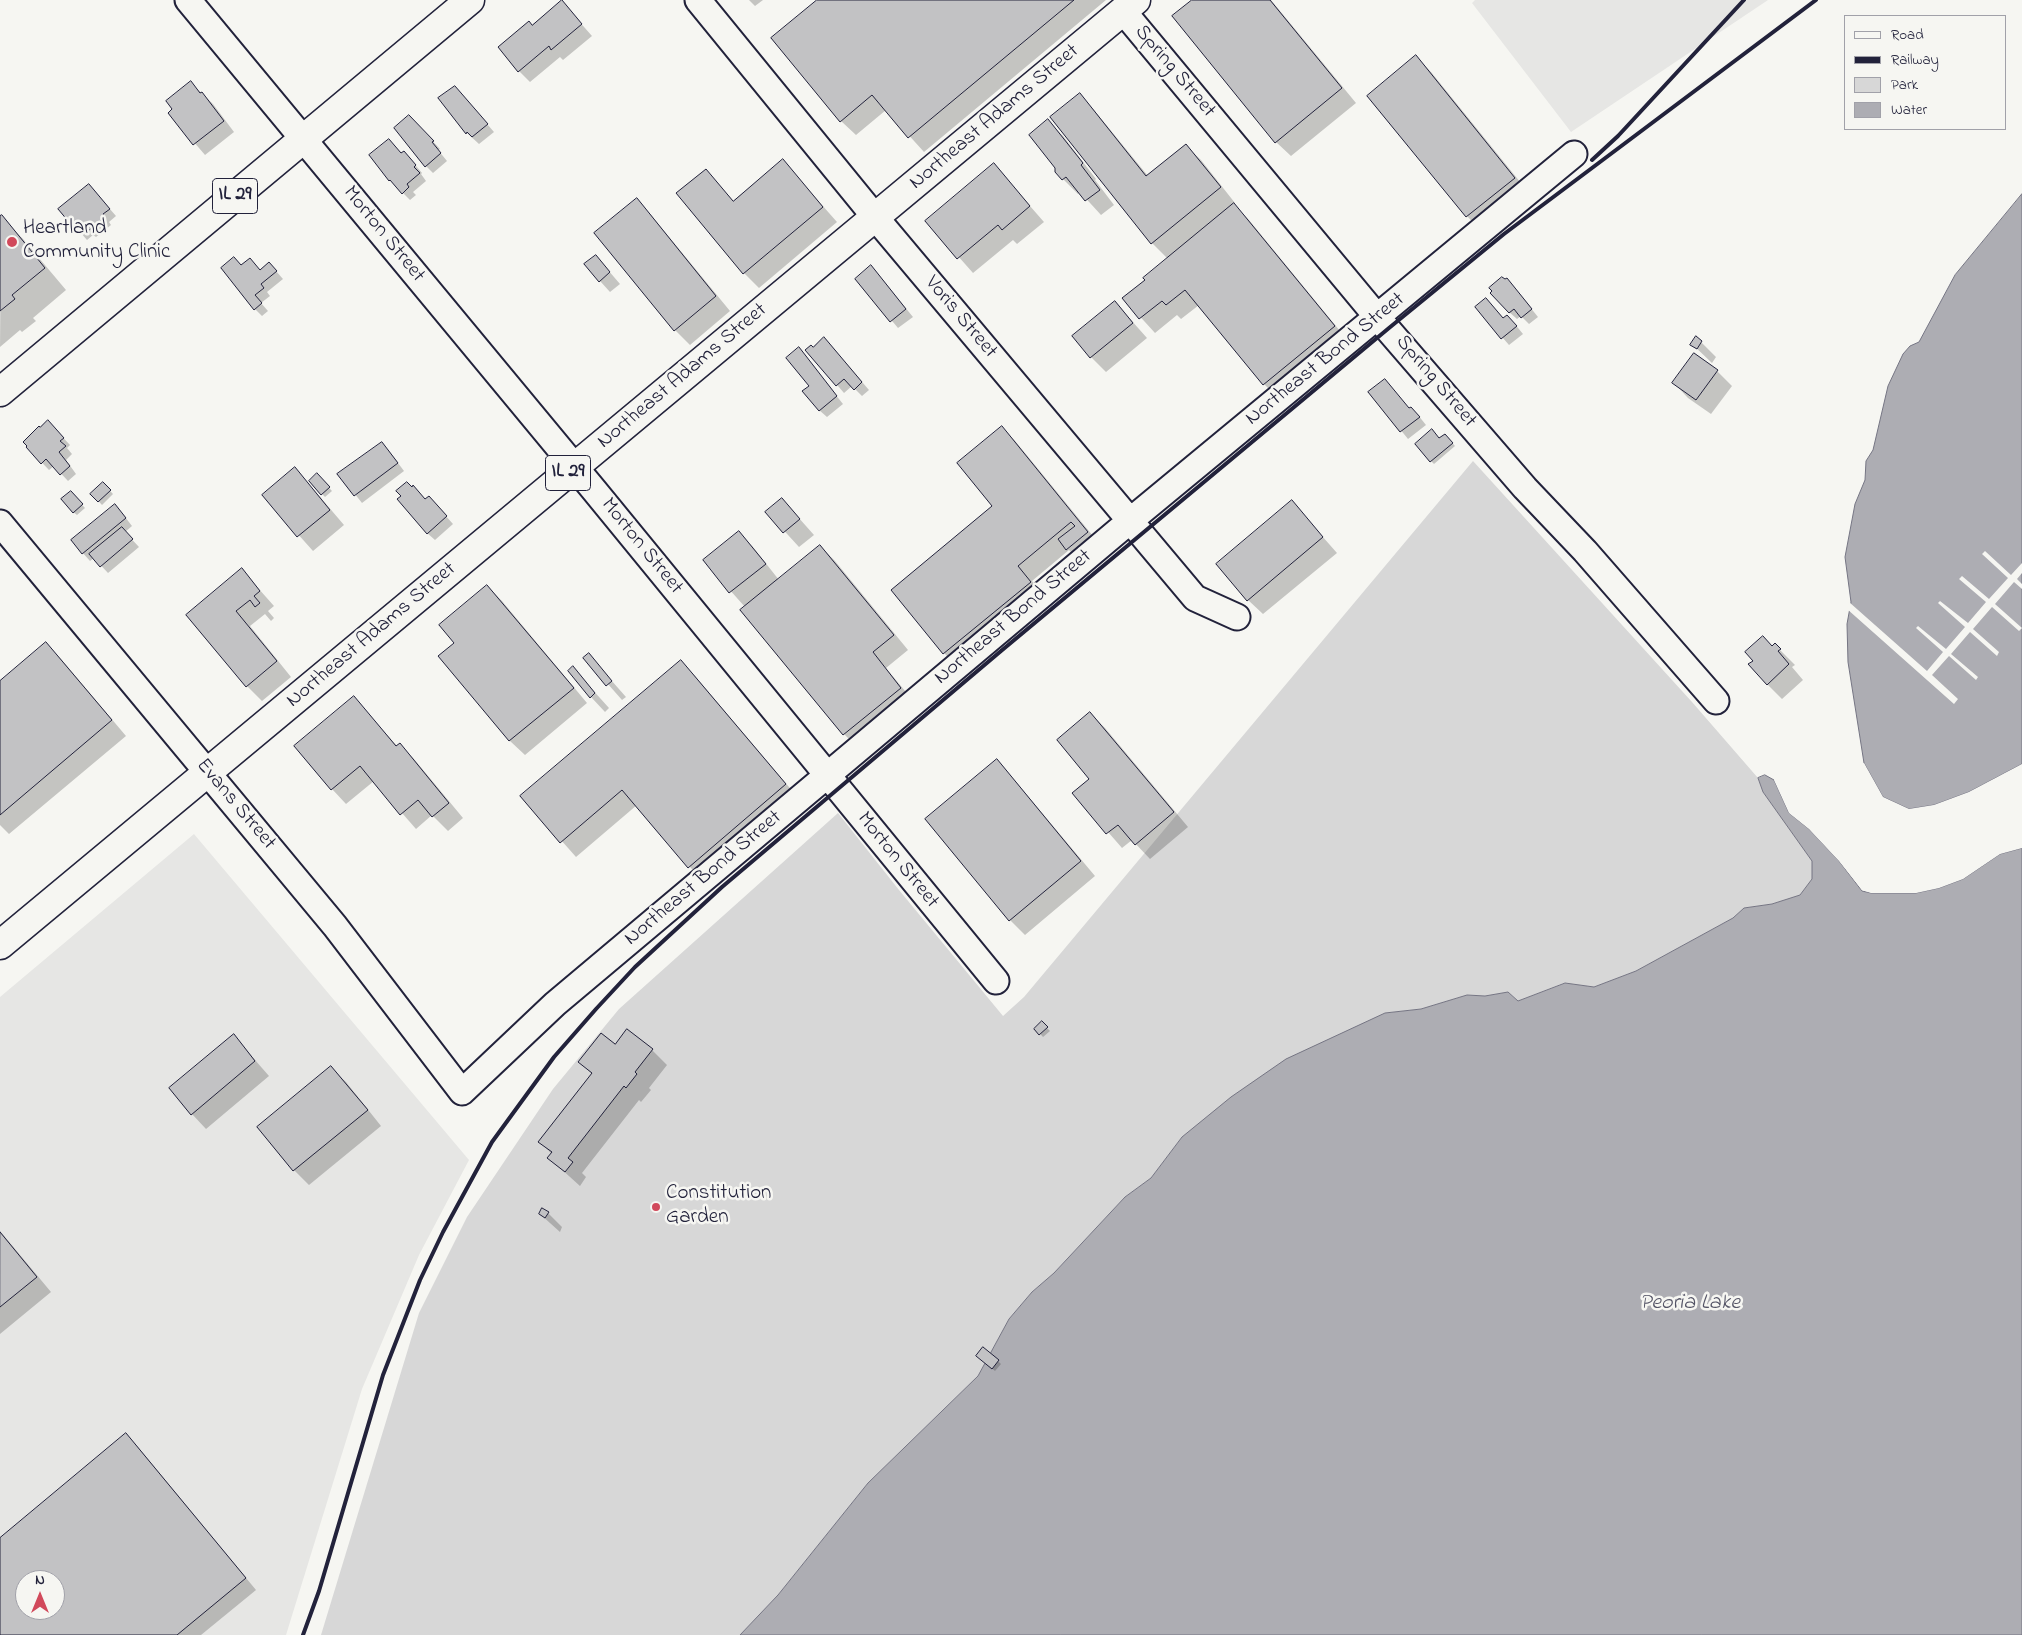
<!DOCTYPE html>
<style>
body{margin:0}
#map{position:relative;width:2022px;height:1635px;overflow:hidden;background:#f6f6f2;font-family:"Indie Flower",sans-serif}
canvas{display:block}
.legend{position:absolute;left:1844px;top:15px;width:162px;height:115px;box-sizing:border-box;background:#f6f6f2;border:1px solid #a1a1a9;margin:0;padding:6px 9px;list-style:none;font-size:15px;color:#22223b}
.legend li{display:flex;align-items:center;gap:10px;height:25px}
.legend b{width:25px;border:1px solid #a1a1a9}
.north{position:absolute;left:15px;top:1570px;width:50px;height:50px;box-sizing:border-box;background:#f6f6f2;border:1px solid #a1a1a9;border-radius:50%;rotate:0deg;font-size:14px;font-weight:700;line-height:20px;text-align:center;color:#22223b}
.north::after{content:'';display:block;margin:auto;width:18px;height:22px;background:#d1495b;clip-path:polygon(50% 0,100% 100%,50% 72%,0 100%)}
</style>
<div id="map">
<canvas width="2022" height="1635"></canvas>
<ul class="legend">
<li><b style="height:6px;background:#f6f6f2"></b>Road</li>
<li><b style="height:6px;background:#22223b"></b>Railway</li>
<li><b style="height:14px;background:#d7d7d7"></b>Park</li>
<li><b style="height:14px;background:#adadb3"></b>Water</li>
</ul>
<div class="north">N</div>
</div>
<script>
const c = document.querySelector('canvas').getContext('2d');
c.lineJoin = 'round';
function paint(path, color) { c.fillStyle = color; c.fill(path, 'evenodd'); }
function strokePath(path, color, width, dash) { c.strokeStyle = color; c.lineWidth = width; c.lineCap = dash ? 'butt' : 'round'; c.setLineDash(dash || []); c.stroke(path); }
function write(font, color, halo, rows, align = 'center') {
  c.font = font + ' "Indie Flower",sans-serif'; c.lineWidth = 5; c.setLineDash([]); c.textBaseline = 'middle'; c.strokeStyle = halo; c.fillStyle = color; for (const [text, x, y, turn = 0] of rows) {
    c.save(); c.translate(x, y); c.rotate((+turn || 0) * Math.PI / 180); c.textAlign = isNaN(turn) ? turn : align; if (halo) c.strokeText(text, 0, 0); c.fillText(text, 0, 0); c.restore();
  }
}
const built = new Path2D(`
 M1475,0H1768L1571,132L1472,3Z
 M194,834L469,1160L419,1255L362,1389L286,1635H0V997ZM25,1580H55V1610H25Z`);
const green = new Path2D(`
 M1473,461L1692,702L1758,778L1763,792L1812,861V879L1800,895L1772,904L1744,908L1733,918L1636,971L1594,987L1564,983L1518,1001L1508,992L1485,996L1467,995L1421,1009L1385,1013L1182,1137L1151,1178L1125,1197L1054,1273L1032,1292L1009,1319L978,1376L868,1483L778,1595L740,1635H321L419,1313L467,1217L553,1089L619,1009L838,813L899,890L1003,1016L1024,997Z`);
const water = new Path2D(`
 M2022,194V764L1969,792L1934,805L1909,809L1883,797L1864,763L1848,662L1847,624L1851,602L1845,557L1855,504L1865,480L1866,461L1873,450L1888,386L1903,354L1910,346L1919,342L1955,275Z
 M1765,775L1774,780L1789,813L1809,829L1839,861L1862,891L1871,893H1916L1939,888L1963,879L2000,854L2022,848V1635H740L778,1595L868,1483L978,1376L1009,1319L1032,1292L1054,1273L1125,1197L1151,1178L1182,1137L1231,1097L1286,1059L1385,1013L1421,1009L1467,995L1485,996L1508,992L1518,1001L1565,983L1594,987L1636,971L1733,918L1744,908L1772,904L1800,895L1812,879V861L1763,792L1758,778Z`);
const pier = new Path2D(`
 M1985,551L2011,575L2022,563V573L2017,579L2022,584V589L2014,582L1995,604L2022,628L2019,631L1992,607L1973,629L1999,652L1997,656L1970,632L1951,654L1978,677L1976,680L1949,656L1932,675L1958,699L1954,704L1847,609L1849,602L1927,671L1943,652L1916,628L1918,626L1946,649L1965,627L1938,603L1940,601L1968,623L1986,602L1959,579L1962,576L1989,599L2008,578L1982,554Z
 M1864,763L1883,797L1909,809L1934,805L1969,792L2022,764V767L1970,794L1935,807L1909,812L1881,799L1861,764Z
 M1777,779L1791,812L1811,828L1841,860L1863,888L1872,891L1916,890L1939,886L1962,877L1999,852L2022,846V848L2000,854L1963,879L1939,888L1916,893H1871L1862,890L1839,861L1809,829L1789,813L1774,780Z`);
const shadow = new Path2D(`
 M749,0H763L755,6Z
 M819,0H1106L924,152L886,110L856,135L841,121Z
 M1194,0H1271L1356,103L1291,156L1276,142Z
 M562,2L592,36L563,60L560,57L530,82L519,71L532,26Z
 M1416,57L1431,72L1529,193L1481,231L1467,216L1369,96Z
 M191,83L213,104L234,132L205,155L169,113Z
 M455,87L494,132L479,144L467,133L440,98Z
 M1080,95L1094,110L1148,176L1186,146L1201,160L1235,203L1233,204L1249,220L1349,342L1279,399L1264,384L1199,305L1181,319L1177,315L1155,333L1124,299L1168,259L1152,243Z
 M1048,121L1063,136L1096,179L1095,180L1114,205L1101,215L1080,192L1078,194L1063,179Z
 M416,123L440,149L438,150L447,161L433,173L426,166Z
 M402,155L411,160L422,173L421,174L426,181L413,192L416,195L410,200L390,180Z
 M783,161L837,222L759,288L744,273L678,194L706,170L734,202Z
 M994,165L1044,222L1017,244L1013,240L973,273L927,221Z
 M96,193L116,216L109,222L111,225L96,237L93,235L87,240L60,209Z
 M637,200L651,215L730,311L690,345L675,330Z
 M1,217L23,239L66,290L33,318L36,321L22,332L20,330L0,347Z
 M596,256L620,284L610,292L600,281Z
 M241,266L260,271H276L283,279L267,292L270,296L261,303L268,311L262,316L255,309Z
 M878,274L913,317L898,328L857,279Z
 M1514,287L1538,317L1529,324L1521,316L1517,319L1509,312Z
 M1115,302L1147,338L1106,372L1091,357Z
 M1476,307L1514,323L1523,334L1509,345Z
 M1701,342L1716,357L1712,363L1692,344Z
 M831,346L869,390L862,396L852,386L844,393L807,350Z
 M799,349L843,404L827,417L819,410Z
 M1717,371L1732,386L1711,414L1688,398L1674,383Z
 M1370,392L1409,409L1418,415L1426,425L1408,439Z
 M1002,427L1016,442L1102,547L1082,564L1069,550L1032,581L1045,598L959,668L944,653L893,591L994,506Z
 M55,429L70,445L67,448L72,454L66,460L76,474L68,481L54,466L49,470L27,447Z
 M1448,438L1455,446L1434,464L1431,461L1440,439Z
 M389,451L404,471L362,503L339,474Z
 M294,469L309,484L344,525L313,551L263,495Z
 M317,475L332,491L325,497L310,481Z
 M103,483L113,494L102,505L92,494Z
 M71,493L85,508L77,515L73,512Z
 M782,499L814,535L799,547L767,512Z
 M426,501L436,505L453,524L435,540L427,533Z
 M1292,502L1337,553L1263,614L1248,600Z
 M122,513L132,526L125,532L139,547L108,573L94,558L90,561L72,541Z
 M739,533L753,547L779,580L820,546L835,561L908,650L886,668L915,703L859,749L844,734L742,610L745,607L704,561Z
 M242,570L274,606L268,611L274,618L271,621L265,614L250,626L291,677L262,701L247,686L188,615Z
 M487,586L502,601L587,703L525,755L510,741L440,656L455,643Z
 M46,644L61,659L126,736L9,834L0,825V683Z
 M1775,645L1795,665L1792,667L1803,680L1782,699L1767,684L1773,647Z
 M589,655L626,697L622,700L585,658Z
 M681,662L695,676L800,800L703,882L637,805L576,857L522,796Z
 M573,668L609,708L605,712L591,697Z
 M354,698L397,746L400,745L414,759L463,818L448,831L432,815L416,829L374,781L346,804L332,789Z
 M1090,713L1105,728L1188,827L1150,859L1132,840L1122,848L1074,793L1091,779Z
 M996,761L1011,776L1095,876L1025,935L1010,920Z
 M1042,1023L1050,1031L1043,1037L1036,1029Z
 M234,1036L269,1076L206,1129L192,1114Z
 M615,1046L652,1050L667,1065L649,1088L651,1090L641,1102L639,1100L582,1173L586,1177L580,1186L549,1158L552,1154L540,1142L592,1074L580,1062Z
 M331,1068L346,1082L381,1126L309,1185L294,1170L259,1127Z
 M548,1213L562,1227L560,1232L540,1214Z
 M0,1231L51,1292L0,1334Z
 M981,1359L998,1361L1001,1364L995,1371Z
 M137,1446L256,1590L201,1635H0V1540ZM25,1580H55V1610H25Z`);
const building = new Path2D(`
 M562,0L582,24L551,50L549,46L518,72L498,47L529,21L532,25Z
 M817,0H1074L908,138L872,95L840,122L771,38Z
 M1192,0H1270L1342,88L1275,143L1172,16Z
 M1416,55L1515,178L1466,217L1367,96Z
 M191,81L200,93L202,92L224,121L193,145L168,113L172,109L166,101Z
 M455,86L488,124L472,137L467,132L466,134L438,98Z
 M1080,93L1146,176L1186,144L1221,187L1151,244L1050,117Z
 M409,115L434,141L432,142L441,153L425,167L394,128Z
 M1048,119L1083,163L1081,165L1100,190L1085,201L1066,177L1062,180L1055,172V168L1029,135Z
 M389,139L401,153L404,151L416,165L414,167L420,173L407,184L409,187L402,194L390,180L389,181L369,155Z
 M783,159L823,207L743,274L676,193L706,169L733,201Z
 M994,163L1030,206L1002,230L998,225L957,259L925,221Z
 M89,184L110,209L103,214L105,217L88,231L86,228L79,234L58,209Z
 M637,198L716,296L674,331L594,233Z
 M1234,203L1335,326L1263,385L1185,290L1166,305L1162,301L1139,319L1122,298L1145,280L1143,278Z
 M2,215L45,268L12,295L15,299L0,311V216Z
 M596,255L610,272L599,282L584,264Z
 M234,257L241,265L250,258L260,270L269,262L277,271L261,284L264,288L255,295L262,303L254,310L221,268Z
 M871,265L906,309L890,322L855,279Z
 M1502,277L1505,279L1507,278L1532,309L1521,318L1514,309L1509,313L1490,293L1492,291L1489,288Z
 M1486,298L1503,318L1507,315L1517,326L1501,339L1475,307Z
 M1115,301L1133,323L1090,358L1072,336Z
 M1696,336L1702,341L1697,349L1690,345Z
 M824,337L862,382L854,390L844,379L836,386L805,350L811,345L813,347Z
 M799,347L837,396L819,411L802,391L809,386L786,358Z
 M1694,353L1718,370L1696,400L1672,383Z
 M1385,379L1409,408L1411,407L1420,417L1400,432L1368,392Z
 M48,420L64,438L60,441L66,446L59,452L70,466L60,475L46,459L41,464L26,447L27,446L23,442L39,426L40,427Z
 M1002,426L1088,532L1066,550L1058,539L1075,526L1071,522L1018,566L1031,582L943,654L891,590L992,506L957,463Z
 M1432,429L1439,438L1445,434L1453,443L1430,462L1415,444Z
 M382,442L398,463L354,496L337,474Z
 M295,467L330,510L297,537L262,495Z
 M317,473L330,487L321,495L309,481Z
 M103,482L111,490L98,502L90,494Z
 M407,482L412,487L413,485L425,499L429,496L447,516L427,534L397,499L401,496L396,491Z
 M71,491L83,504L73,513L61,499Z
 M782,498L800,519L783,533L765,512Z
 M1292,500L1323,537L1247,601L1216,564Z
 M115,504L126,518L82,554L71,540Z
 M122,527L133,539L100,567L89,554Z
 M739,531L766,564L729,593L703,560Z
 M820,545L894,635L873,652L901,688L843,735L740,610Z
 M242,568L260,591L254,596L260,603L255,607L250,600L236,611L277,661L246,687L186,615Z
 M487,585L574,688L509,741L438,656L454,643L439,625Z
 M1763,636L1772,646L1775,643L1781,649L1778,651L1789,664L1767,685L1748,664L1753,661L1745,652Z
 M46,642L112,720L0,815V681Z
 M589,653L612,681L606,686L583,658Z
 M681,660L786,784L688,868L622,790L560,843L520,796Z
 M573,666L595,693L590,698L568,671Z
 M354,696L396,746L400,743L449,803L432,817L418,800L400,815L360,766L331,790L294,746Z
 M1090,712L1174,812L1135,845L1118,825L1106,834L1072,793L1089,779L1057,740Z
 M997,759L1081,861L1009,921L925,819Z
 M1042,1021L1048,1027L1039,1035L1034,1029Z
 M627,1029L653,1049L635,1072L637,1074L626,1088L624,1086L568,1158L573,1162L565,1172L547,1158L552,1152L538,1142L592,1073L578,1062L601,1033L615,1044Z
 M234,1034L255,1061L191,1115L169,1088Z
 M331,1066L368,1110L293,1171L257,1127Z
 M542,1208L549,1212L545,1218L539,1214Z
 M0,1232L37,1277L0,1307Z
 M983,1347L999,1360L992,1369L976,1356Z
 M126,1433L246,1578L177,1635H0V1538ZM25,1580H55V1610H25Z`);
const minor = new Path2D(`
 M188,0L594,490L996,981
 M698,0L875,217L1195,598L1237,617
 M1123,11L1378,318L1525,488L1585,551L1716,701
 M0,523L335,926L462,1092L555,1004L1131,520L1574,154`);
const major = new Path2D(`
 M0,392L470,0
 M0,945L1136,0`);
const rail = new Path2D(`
 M1592,160L1618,136L1744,0
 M303,1635L319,1591L383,1375L420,1280L443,1232L492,1142L554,1057L596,1009L635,967L722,887L1001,651L1389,328L1504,234L1816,0`);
const markers = [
 [12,242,6,"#d1495b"],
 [656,1207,5,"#d1495b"]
];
const shields = [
 [235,196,45],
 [568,473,45]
];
const shieldNames = [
 ["IL 29",235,196],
 ["IL 29",568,473]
];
const streetNames = [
 ["Spring Street",1174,72,50],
 ["Northeast Adams Street",995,118,-40],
 ["Morton Street",383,235,51],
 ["Voris Street",960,318,50],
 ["Northeast Bond Street",1326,360,-39],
 ["Northeast Adams Street",683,377,-40],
 ["Spring Street",1435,382,50],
 ["Morton Street",641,547,51],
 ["Northeast Bond Street",1014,618,-40],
 ["Northeast Adams Street",372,636,-40],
 ["Evans Street",235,805,50],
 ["Morton Street",897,861,51],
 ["Northeast Bond Street",704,879,-40]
];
const poiNames = [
 ["Heartland",23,230],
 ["Community Clinic",23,254],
 ["Constitution",666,1195],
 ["Garden",666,1219]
];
const waterNames = [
 ["Peoria Lake",1690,1304]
];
paint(built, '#e6e6e4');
paint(green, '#d7d7d7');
paint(water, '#adadb3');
strokePath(water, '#757583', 1);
paint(pier, '#f6f6f2');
paint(shadow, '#0003');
paint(building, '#c2c2c4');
strokePath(building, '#22223b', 1);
strokePath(minor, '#22223b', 29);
strokePath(major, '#22223b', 31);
strokePath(minor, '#f6f6f2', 25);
strokePath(major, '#f6f6f2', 28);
strokePath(rail, '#22223b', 4);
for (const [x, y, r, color] of markers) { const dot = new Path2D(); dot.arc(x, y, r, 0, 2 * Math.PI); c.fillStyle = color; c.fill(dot); strokePath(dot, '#f6f6f2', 2); }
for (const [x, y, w] of shields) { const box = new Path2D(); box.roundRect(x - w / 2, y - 17.5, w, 35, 4); c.fillStyle = '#f6f6f2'; c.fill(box); strokePath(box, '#22223b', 1); }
write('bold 20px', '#22223b', null, shieldNames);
write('21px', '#22223b', '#f6f6f2', streetNames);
write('21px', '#22223b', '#f6f6f2', poiNames, 'left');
write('italic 22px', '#535365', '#f6f6f2', waterNames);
</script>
